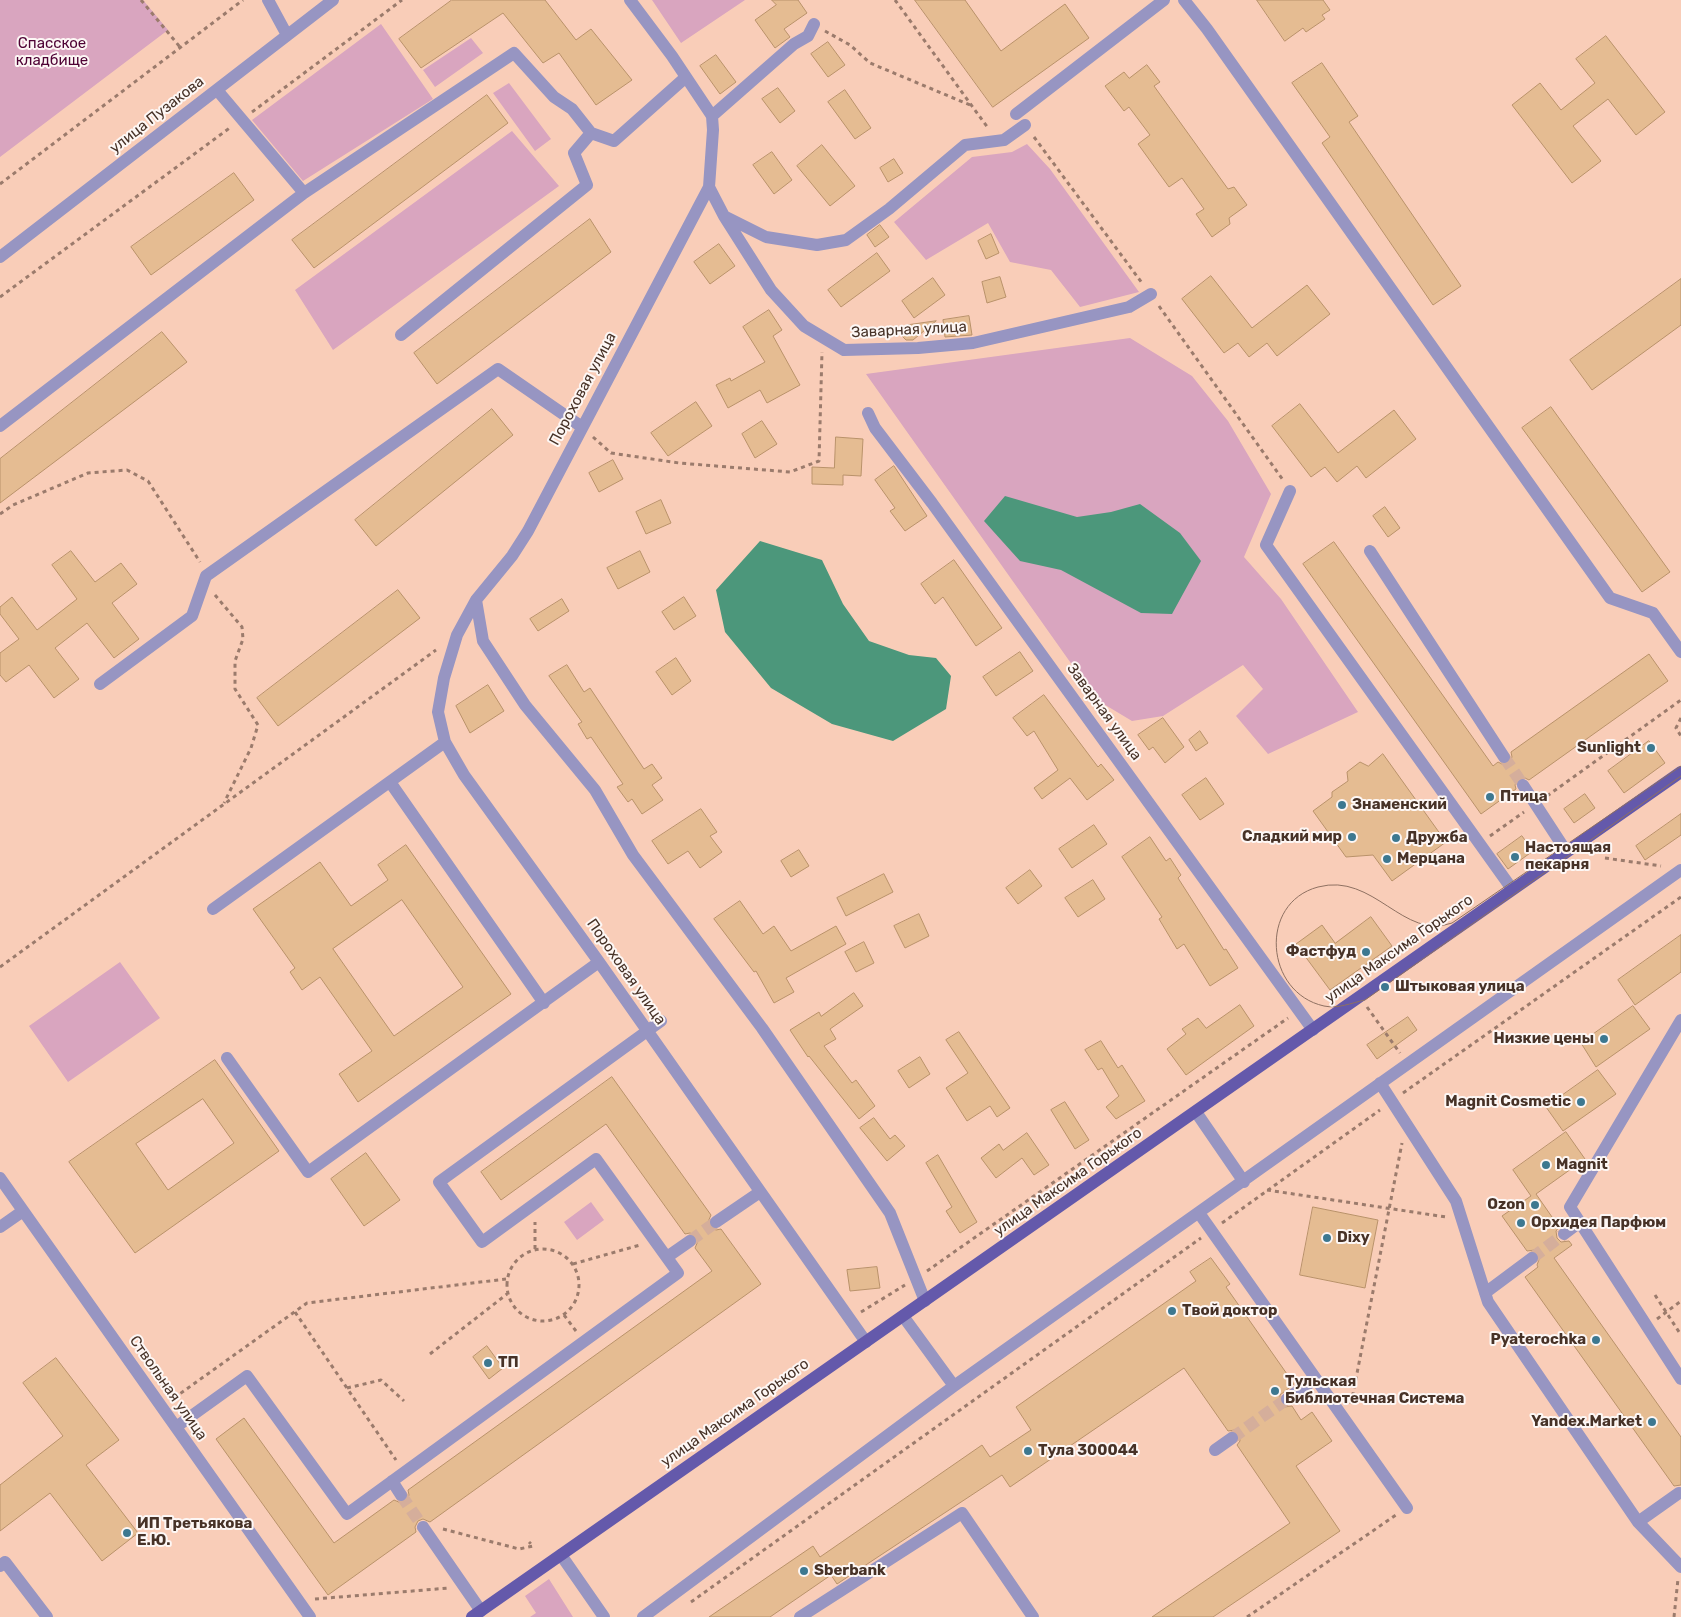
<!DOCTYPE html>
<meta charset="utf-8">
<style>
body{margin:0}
canvas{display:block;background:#f9cdb8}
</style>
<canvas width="1681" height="1617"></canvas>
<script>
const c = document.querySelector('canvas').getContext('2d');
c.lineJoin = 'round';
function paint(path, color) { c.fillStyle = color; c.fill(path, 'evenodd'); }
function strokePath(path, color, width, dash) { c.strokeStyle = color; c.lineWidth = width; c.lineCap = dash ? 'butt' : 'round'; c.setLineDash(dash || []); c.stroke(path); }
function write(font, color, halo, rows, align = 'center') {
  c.font = font + ' Rubik,sans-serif'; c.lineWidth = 4; c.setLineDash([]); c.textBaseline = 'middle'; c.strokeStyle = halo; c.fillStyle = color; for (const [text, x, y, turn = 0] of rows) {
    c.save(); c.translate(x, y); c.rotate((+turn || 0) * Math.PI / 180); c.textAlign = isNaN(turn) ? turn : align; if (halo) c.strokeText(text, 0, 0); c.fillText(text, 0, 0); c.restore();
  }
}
const green = new Path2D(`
 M0,0H143L168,30L0,157Z
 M652,0H745L681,43Z
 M381,24L433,99L303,181L252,120Z
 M471,38L483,53L435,87L423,70Z
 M509,83L551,139L535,151L493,93Z
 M512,131L559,186L333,350L295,290Z
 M1027,144L1050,169L1139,292L1080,307L1051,270L1010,262L988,223L926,260L894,222L972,157L1012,152Z
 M1130,338L1192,376L1228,421L1271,494L1244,557L1281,599L1358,712L1268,754L1236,716L1263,689L1243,665L1163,716L1132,721L1097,700L866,374Z
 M120,962L160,1018L68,1082L29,1026Z
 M591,1202L604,1220L577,1240L564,1222Z
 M549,1579L573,1617H530L536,1613L525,1596Z`);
const water = new Path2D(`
 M1005,496L1077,517L1111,512L1140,504L1180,533L1201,561L1172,614L1141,613L1061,570L1020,561L984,521Z
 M760,541L822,560L843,604L869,641L909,655L936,658L951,676L946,709L893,741L832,724L771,688L725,632L716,590Z`);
const building = new Path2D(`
 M452,0H545L576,40L591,29L632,80L596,105L559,53L543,63L503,13L421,68L399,39Z
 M772,0H798L807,13L784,29L790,37L775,48L755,20L776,5Z
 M915,0H965L1001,51L1065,4L1089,38L993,107Z
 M1257,0H1323L1330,10L1322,15L1325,19L1306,32L1303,28L1285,41Z
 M1606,36L1665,112L1636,135L1608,99L1573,126L1601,161L1572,183L1512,105L1540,83L1561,110L1595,83L1576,59Z
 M828,42L845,65L828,77L811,54Z
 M716,55L736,82L720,94L700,66Z
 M1322,63L1358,116L1349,122L1461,286L1433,305L1322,143L1330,137L1292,83Z
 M1147,65L1160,82L1154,86L1228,189L1234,187L1247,205L1229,218L1230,224L1212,237L1196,214L1204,209L1182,178L1169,187L1138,144L1150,135L1129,107L1124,111L1105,86L1124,72L1129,78Z
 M778,88L795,111L780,123L762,99Z
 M845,90L871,128L855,139L828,102Z
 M487,95L508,123L314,268L292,240Z
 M822,145L855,186L830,206L797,166Z
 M772,152L792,180L774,194L753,165Z
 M894,159L903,173L888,182L880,168Z
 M234,173L254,200L151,275L131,247Z
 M590,219L611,252L437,384L414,353Z
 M880,225L889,237L875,247L867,235Z
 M991,234L999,253L986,259L978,241Z
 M719,244L735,266L710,284L694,262Z
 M877,253L890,271L841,307L828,290Z
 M1211,276L1252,328L1307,285L1330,314L1277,356L1267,343L1249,357L1238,343L1224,353L1182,299Z
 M1000,277L1006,297L987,303L982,282Z
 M933,278L945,295L914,318L902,301Z
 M1681,279V325L1592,390L1570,360Z
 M769,310L782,330L773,336L800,385L767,403L760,390L728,408L716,385L730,378L731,381L765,362L743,327Z
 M969,316L972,335L945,337L943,320Z
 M936,321L913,340H906L899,333L908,325Z
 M162,332L187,362L0,503V459Z
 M696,402L712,426L668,456L651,433Z
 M1300,404L1338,453L1394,410L1416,439L1366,478L1357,466L1337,482L1325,467L1311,477L1272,426Z
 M1551,407L1670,572L1642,592L1522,428Z
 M492,409L513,435L376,546L355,520Z
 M762,421L777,444L755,458L742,434Z
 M836,437L863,439L861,476L843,475V485L812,484V467L834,468Z
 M613,460L623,479L599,492L589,473Z
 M894,466L927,516L905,531L890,511L895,508L875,480Z
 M661,500L671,523L646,534L636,512Z
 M1385,507L1400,528L1388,537L1373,516Z
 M1334,542L1493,766L1498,762L1504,765L1509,763L1512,757L1511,752L1649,654L1668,681L1529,780L1523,777L1518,779L1515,785L1516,789L1481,814L1303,564Z
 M71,551L95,582L121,563L137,584L112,603L139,639L114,658L87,623L55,648L79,679L54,698L29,665L6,682L0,675V653L19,639L0,614V607L12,597L37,630L77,599L52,565Z
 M640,551L650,572L618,589L607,568Z
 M954,560L1002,628L976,646L943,597L935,604L921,584Z
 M398,590L420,618L278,726L257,698Z
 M684,597L696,616L674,630L662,612Z
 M562,599L569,611L538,631L530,619Z
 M1020,652L1033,671L996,696L983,677Z
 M676,658L691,681L672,695L656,672Z
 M567,665L584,692L590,688L644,769L652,764L662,778L652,785L663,800L642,814L632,799L628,802L617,787L623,784L591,737L587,739L578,724L582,722L549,676Z
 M488,685L504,711L470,733L456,706Z
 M1044,695L1098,767L1101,764L1114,780L1087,800L1070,778L1042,799L1034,788L1058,770L1034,731L1027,736L1013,718Z
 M1163,718L1184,747L1165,763L1153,747L1149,750L1138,735Z
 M1200,731L1208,743L1196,751L1189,740Z
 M1649,741L1665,763L1624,793L1608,771Z
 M1383,754L1446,842L1392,881L1373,855L1346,857L1313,811L1332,797V792L1348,781L1347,772L1360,762L1368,766Z
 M1206,778L1224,804L1200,820L1182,795Z
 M1585,794L1595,808L1574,823L1564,809Z
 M701,809L717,832L710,836L722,852L700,868L688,851L668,864L652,841Z
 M1681,814V835L1645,860L1636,846Z
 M1094,825L1107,844L1072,868L1059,849Z
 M1522,836L1533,851L1508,869L1497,854Z
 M1150,837L1166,861L1170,858L1181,875L1178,878L1224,950L1226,949L1238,968L1210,986L1184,944L1177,949L1159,919L1162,917L1122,857Z
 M406,845L511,994L358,1102L339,1074L372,1051L320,977L302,990L290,972L295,968L253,909L320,862L351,906L388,880L378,865ZM402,900L463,987L394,1036L333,949Z
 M799,850L809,866L791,877L781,861Z
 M1030,870L1042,886L1018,904L1006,888Z
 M884,874L893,892L846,916L837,898Z
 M1093,880L1105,899L1078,917L1065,898Z
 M740,901L763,934L774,926L791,951L836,926L846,944L786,978L794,992L774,1003L756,971L754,972L714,919Z
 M919,914L929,936L905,948L894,926Z
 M1371,917L1392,946L1330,990L1296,944L1322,925L1335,943Z
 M1681,935V972L1635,1005L1618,980Z
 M864,942L874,963L856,972L845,952Z
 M854,993L863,1006L830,1029L836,1039L824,1046L852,1083L856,1080L875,1106L859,1119L809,1056L808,1057L790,1030L819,1012L821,1016Z
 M1240,1005L1254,1026L1186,1075L1167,1049L1186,1034L1182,1029L1198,1018L1206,1028Z
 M1633,1006L1650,1029L1596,1067L1581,1043Z
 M1408,1017L1417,1030L1377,1059L1367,1045Z
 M959,1032L1010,1108L997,1117L990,1106L967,1121L946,1088L968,1073L946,1040Z
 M1101,1041L1118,1068L1122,1065L1145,1101L1116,1119L1106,1107L1119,1096L1102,1068L1098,1070L1085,1050Z
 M920,1057L930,1074L909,1088L898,1071Z
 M215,1060L279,1151L135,1253L69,1162ZM203,1099L234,1143L168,1190L136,1144Z
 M1598,1070L1616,1094L1563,1131L1546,1107Z
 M612,1077L711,1215L708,1222L710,1227L716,1230L721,1229L761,1284L430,1522L423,1519L418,1521L415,1527L416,1532L328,1595L216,1439L244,1418L334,1543L394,1500L401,1503L406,1502L409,1495L408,1490L712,1271L695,1248L698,1241L696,1236L690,1233L685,1234L606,1124L501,1200L481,1172Z
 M1065,1102L1089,1140L1075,1149L1051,1110Z
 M874,1118L890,1139L895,1135L905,1146L887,1161L860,1128Z
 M1566,1132L1585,1159L1536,1194L1559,1227L1556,1231L1557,1238L1561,1242L1569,1241L1572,1245L1554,1258L1681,1437V1485L1674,1486L1525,1277L1538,1267L1537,1265L1540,1257L1535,1250L1527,1251L1502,1216L1531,1196L1513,1170Z
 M1027,1133L1049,1165L1034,1175L1022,1158L996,1178L981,1158L999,1144L1003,1150Z
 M366,1153L400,1200L364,1226L331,1179Z
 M938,1155L977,1222L960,1233L946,1211L952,1207L926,1163Z
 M1313,1207L1378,1220L1365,1288L1300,1275Z
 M1211,1258L1230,1284L1226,1287L1294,1384L1280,1395V1403L1284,1407L1292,1406L1301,1420L1312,1412L1332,1441L1296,1466L1340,1531L1213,1617H1152L1290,1523L1237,1445L1240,1441L1239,1434L1235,1430L1228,1431L1184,1368L1010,1487L1002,1475L837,1584L831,1575L770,1617H709L813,1546L820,1557L982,1445L990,1457L1031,1430L1016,1407L1196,1281L1190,1272Z
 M877,1267L880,1288L850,1291L847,1270Z
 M487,1346L503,1368L489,1379L473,1357Z
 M56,1358L119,1440L86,1465L138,1533L102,1561L50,1493L0,1531V1485L63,1436L23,1383Z`);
const minorTunnel = new Path2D(`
 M1504,757L1523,785
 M690,1241L716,1222
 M1532,1258L1564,1234
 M1232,1438L1287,1399
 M401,1495L423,1527`);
const path = new Path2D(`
 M141,0L180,47
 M895,0L988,128
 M825,31L850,45L870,63L970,105
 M252,112L402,0
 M1034,137L1142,283
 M0,184L243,0
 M0,297L231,127
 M1159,306L1283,480
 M593,437L611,453L679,463L790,472L819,461L822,352
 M0,514L13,505L88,473L127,470L148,481L200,562
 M215,595L242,627L243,639L235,661V689L258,725L251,748L224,803
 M1681,718L1676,728L1681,736
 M1547,796L1681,700
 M1490,836L1524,812
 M1605,858L1661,866
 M0,967L436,650
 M1367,1007L1400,1053
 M1403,1093L1681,897
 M1267,1190L1446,1217
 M1222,1223L1380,1110
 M507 1285a36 36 0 1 1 72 0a36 36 0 1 1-72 0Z
 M535,1249V1222
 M573,1264L640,1245
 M927,1271L1288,1018
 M1655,1295L1681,1335
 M295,1312L396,1460
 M861,1312L905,1285
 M564,1315L576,1331
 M1657,1319L1681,1301
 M430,1354L507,1294
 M347,1388L381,1380L404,1401
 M174,1398L307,1303L506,1279
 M1351,1404L1402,1143
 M443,1529L519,1549L533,1546L529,1542
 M315,1599L449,1588
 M691,1602L1201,1238
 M1247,1617L1396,1515
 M1674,1617L1678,1579`);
const minor = new Path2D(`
 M268,0L287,35
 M630,0L672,56L712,116L713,130L709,187L724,216L771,290L804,326L844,350L918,348L973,343L1129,307L1151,294
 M1184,0L1207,29L1610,598L1653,613L1681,652
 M1016,114L1164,0
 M712,116L794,44L808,36L814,24
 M709,187L528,531L512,556L476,600L457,635L444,678L438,712L445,742L464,775L599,962L866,1342
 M304,193L514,53L554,97L572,109L591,133L614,141L686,77
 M724,216L766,237L817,245L846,240L889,209L965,145L1004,140L1025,125
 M0,257L333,0
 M401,335L587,185L574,153L591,133
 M868,413L875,428L932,503L1313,1030
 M0,426L304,193L217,90
 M1290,491L1266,545L1512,889
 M1370,551L1504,757
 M476,600L483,641L525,705L595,790L633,855L762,1028L890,1213L925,1301
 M100,684L192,616L206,576L498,369L582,427
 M390,782L544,1003
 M1523,785L1566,851
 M213,909L445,742
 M1681,1020L1570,1207L1681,1379
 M227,1058L308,1172L599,962
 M1380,1083L1456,1201L1488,1302L1638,1522L1681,1567
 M1196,1112L1244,1182
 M0,1178L310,1617
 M1199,1213L1407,1508
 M716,1222L760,1192
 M0,1227L23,1211
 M1564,1234L1580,1222
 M667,1257L690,1241
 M1485,1293L1532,1258
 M903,1316L954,1386
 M1287,1399L1315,1379
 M176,1427L247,1376L347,1514L678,1273L596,1159L482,1242L439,1182L661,1021
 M1215,1450L1232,1438
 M392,1481L401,1495
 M1638,1522L1679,1493
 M423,1527L481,1611
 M561,1555L604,1617
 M0,1566L5,1562L47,1617
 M643,1617L954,1386L1681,870
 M800,1617L962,1513L1033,1617`);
const major = new Path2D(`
 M472,1617L1681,772`);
const tram = new Path2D(`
 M1681,766L1452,923C1403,941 1374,872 1318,887C1258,903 1265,993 1324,1006C1338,1009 1351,1003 1365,1000L1681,776`);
const markers = [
 [1651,748,5,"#3d7890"],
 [1490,797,5,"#3d7890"],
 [1342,805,5,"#3d7890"],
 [1352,837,5,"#3d7890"],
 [1396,838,5,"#3d7890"],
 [1515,857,5,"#3d7890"],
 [1387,859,5,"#3d7890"],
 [1366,952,5,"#3d7890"],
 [1385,987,5,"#3d7890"],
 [1604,1039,5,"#3d7890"],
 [1581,1102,5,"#3d7890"],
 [1546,1165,5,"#3d7890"],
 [1535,1205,5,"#3d7890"],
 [1521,1223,5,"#3d7890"],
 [1327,1238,5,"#3d7890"],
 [1172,1311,5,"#3d7890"],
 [1596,1340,5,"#3d7890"],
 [488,1363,5,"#3d7890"],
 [1275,1391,5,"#3d7890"],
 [1652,1422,5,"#3d7890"],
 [1028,1451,5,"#3d7890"],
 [127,1533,5,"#3d7890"],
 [804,1571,5,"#3d7890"]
];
const parkNames = [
 ["Спасское",52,44],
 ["кладбище",52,61]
];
const streetNames = [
 ["улица Пузакова",157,115,-38],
 ["Заварная улица",909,330,-3],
 ["Пороховая улица",583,389,-62],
 ["Заварная улица",1104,712,54],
 ["улица Максима Горького",1399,949,-35],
 ["Пороховая улица",626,972,55],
 ["улица Максима Горького",1068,1182,-35],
 ["Ствольная улица",168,1388,55],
 ["улица Максима Горького",735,1413,-35]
];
const poiNames = [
 ["Sunlight",1641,748,"right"],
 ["Птица",1500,797],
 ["Знаменский",1352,805],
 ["Сладкий мир",1342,837,"right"],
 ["Дружба",1406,838],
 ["Настоящая",1525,848],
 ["пекарня",1525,865],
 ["Мерцана",1397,859],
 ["Фастфуд",1356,952,"right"],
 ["Штыковая улица",1395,987],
 ["Низкие цены",1594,1039,"right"],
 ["Magnit Cosmetic",1571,1102,"right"],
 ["Magnit",1556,1165],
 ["Ozon",1525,1205,"right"],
 ["Орхидея Парфюм",1531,1223],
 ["Dixy",1337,1238],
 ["Твой доктор",1182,1311],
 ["Pyaterochka",1586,1340,"right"],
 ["ТП",498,1363],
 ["Тульская",1285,1382],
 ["Библиотечная Система",1285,1399],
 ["Yandex.Market",1642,1422,"right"],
 ["Тула 300044",1038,1451],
 ["ИП Третьякова",137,1524],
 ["Е.Ю.",137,1541],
 ["Sberbank",814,1571]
];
paint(green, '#d9a5bf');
paint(water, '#4c977b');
paint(building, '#e5bc92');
strokePath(building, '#b9926a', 1);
strokePath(minorTunnel, '#d5ae9b', 12, [12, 6]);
strokePath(path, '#9b7b6c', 3, [4, 4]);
strokePath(minor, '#9795c2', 12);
strokePath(major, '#6459ab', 12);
strokePath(tram, '#8e7061', 1);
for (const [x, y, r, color] of markers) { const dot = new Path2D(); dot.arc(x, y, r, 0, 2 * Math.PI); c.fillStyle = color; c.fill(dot); strokePath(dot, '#fdf7f5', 2); }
write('15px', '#4e0234', '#fdf7f5', parkNames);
write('15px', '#473227', '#fdf7f5', streetNames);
write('bold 15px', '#473227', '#fdf7f5', poiNames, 'left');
</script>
